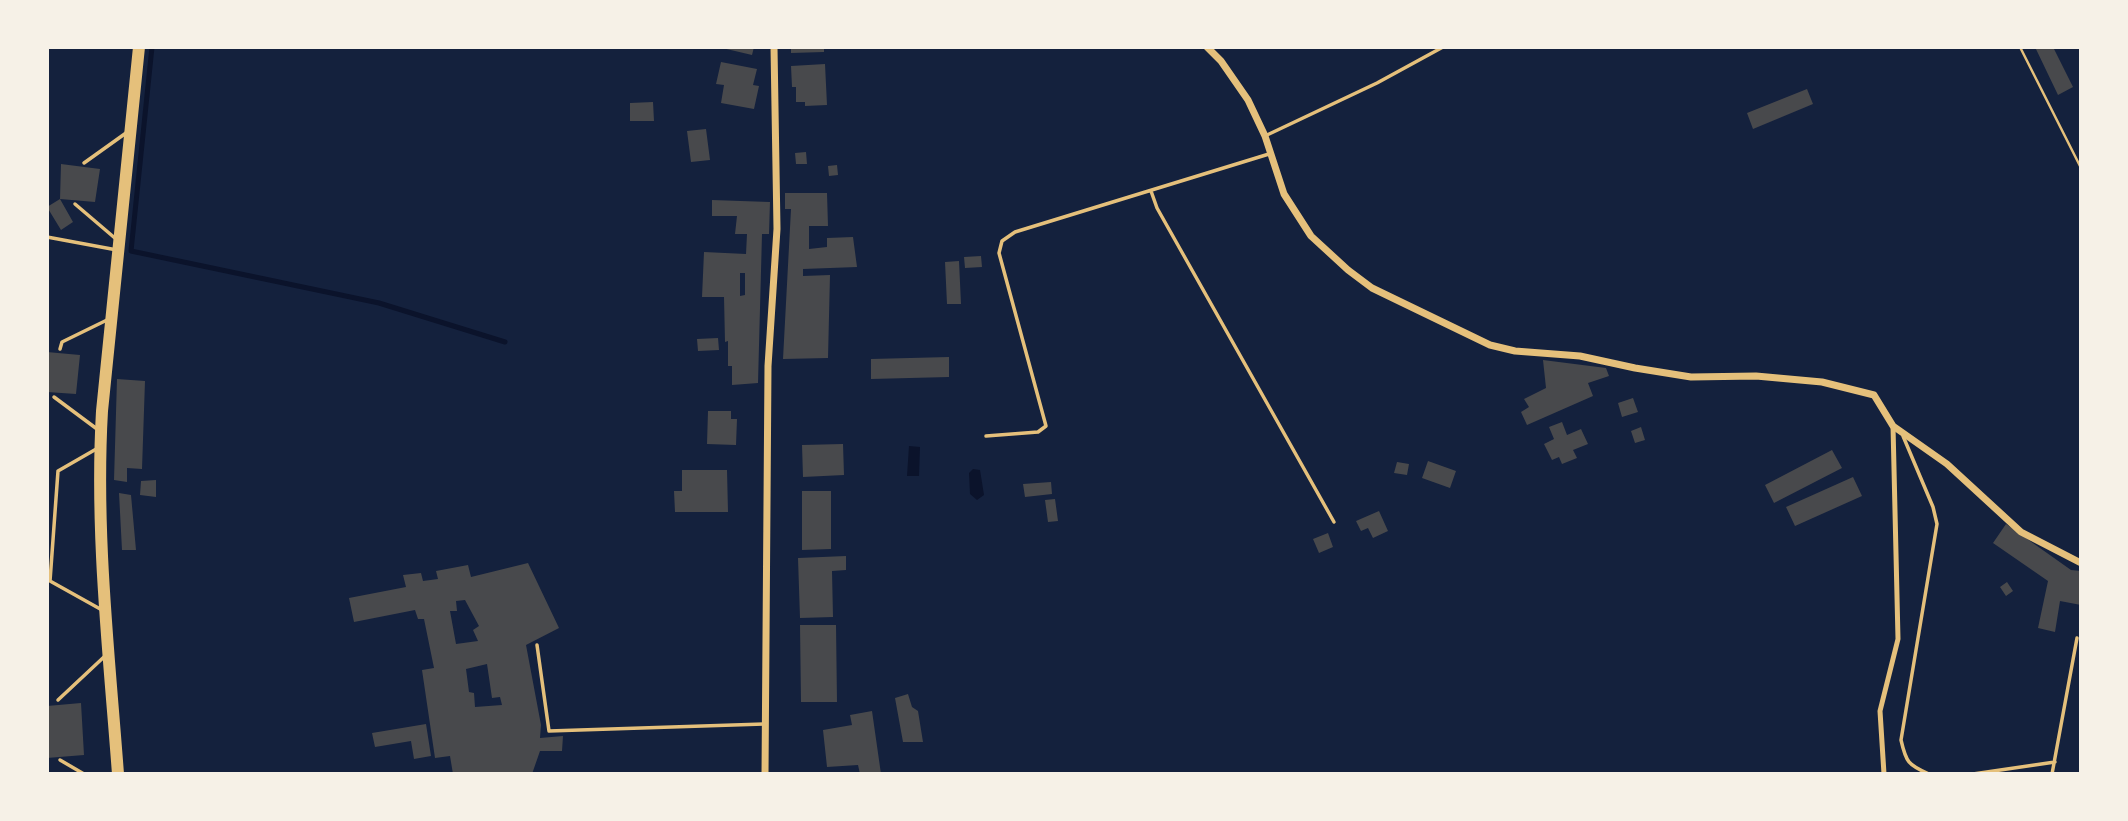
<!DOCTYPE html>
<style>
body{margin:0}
#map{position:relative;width:2128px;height:821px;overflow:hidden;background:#14213d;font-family:"Asap Condensed",sans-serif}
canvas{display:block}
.frame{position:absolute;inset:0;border:49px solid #f6f1e7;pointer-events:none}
</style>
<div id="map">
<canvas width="2128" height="821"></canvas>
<div class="frame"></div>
</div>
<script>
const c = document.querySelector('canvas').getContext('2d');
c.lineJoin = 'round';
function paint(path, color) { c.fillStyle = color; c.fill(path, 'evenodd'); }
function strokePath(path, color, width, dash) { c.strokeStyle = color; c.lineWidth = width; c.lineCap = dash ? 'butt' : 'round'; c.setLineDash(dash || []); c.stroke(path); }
const water = new Path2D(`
 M909,446L920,447L919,476H907Z
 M973,469L980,470L984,495L977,500L970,494L969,473Z`);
const stream = new Path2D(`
 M152,47L131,251L379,303L505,342`);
const building = new Path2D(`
 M718,47H754L752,55Z
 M791,47H824V52L791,53Z
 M2035,47H2053L2073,87L2058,95Z
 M721,62L757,69L753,85L759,86L754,109L721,103L724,85L716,84Z
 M825,64L827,105L805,106V102H796V87H792L791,66Z
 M1807,89L1813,104L1753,129L1747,113Z
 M653,102L654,121H630V103Z
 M706,129L710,160L691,162L687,131Z
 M806,152L807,164H796L795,153Z
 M61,164L100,169L95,202L60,199L73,222L61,230L47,207L60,199Z
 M837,165L838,175L829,176L828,166Z
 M785,193H827L828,226H809V249L827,247V238L853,237L857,267L803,269V276L830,275L828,358L783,359L791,209H785Z
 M712,200L770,202L769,234H762L758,383L732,385V366H728V341L725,342L724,297H702L704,252L746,254L747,234H735L737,216H712ZM740,273H745V295L740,296Z
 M981,256L982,267L965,268L964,257Z
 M959,261L961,304H947L945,262Z
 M718,338L719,350L698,351L697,339Z
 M47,352L80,355L76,394L47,392Z
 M949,357V377L871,379V359Z
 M1543,360L1606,368L1609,376L1588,383L1593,396L1527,425L1521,412L1529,407L1524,399L1546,388Z
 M117,379L145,381L142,469L127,468V482L114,480Z
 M1633,398L1638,412L1622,417L1618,403Z
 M708,411H731V419H737L736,445L707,444Z
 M1562,422L1567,435L1581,429L1588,444L1573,450L1577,458L1562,464L1559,457L1552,460L1544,444L1554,439L1549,427Z
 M1641,427L1645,440L1635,443L1631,431Z
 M843,444L844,475L803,477L802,445Z
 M1832,450L1842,468L1774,503L1765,485Z
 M1428,461L1456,471L1450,488L1422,478Z
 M1397,462L1409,464L1407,475L1394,473Z
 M682,470H727L728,512H675L674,491H682Z
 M1853,477L1862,496L1795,526L1786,507Z
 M156,480V497L140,495L141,481Z
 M1051,482L1052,494L1025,497L1023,484Z
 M802,491H831V549L802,550Z
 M119,493L131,495L136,550H122Z
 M1055,499L1058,521L1048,522L1045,500Z
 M1379,511L1388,531L1373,538L1368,528L1361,531L1356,521Z
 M2006,524L2071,570L2081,571V605L2060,601L2055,632L2038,628L2048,581L1993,543Z
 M1328,533L1333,547L1319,553L1313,539Z
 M846,556V570L832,571L833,617L800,618L798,558Z
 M528,563L559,628L526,645L541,725L540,738L563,736L562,751H540L532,774H453L450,756L435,758L422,670L434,668L424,619H418L415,610L354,622L349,598L406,587L403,575L421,573L423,581L438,579L436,571L468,565L471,577ZM465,600L479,626L473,630L478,641L456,644L450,611H457L456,601ZM487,664L492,698L500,697L502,705L475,707L474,693L469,692L466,669Z
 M2007,582L2013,591L2006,596L2000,587Z
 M800,625H836L837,702H801Z
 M908,694L912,707L918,711L923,742H903L895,698Z
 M81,703L84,755L47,758V706Z
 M872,711L881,774H860L858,765L827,767L823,730L852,725L850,715Z
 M426,724L431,756L414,759L411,741L375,747L372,733Z`);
const path = new Path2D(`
 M2020,47L2081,168`);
const service = new Path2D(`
 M1267,135L1377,83L1443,47
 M84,163L126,133
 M1151,191L1157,208L1334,522
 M75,204L116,239
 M47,237L117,250
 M60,349L62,342L107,320
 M54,397L97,429
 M986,436L1038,432L1046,426L999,253L1002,241L1015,232L1269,154
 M1903,436L1933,507L1937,524L1901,740C1906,762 1908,765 1929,774
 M98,448L58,471L50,581L102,610
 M537,645L549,731L764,724
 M58,700L105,656
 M60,760L84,774
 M1973,774L2055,762
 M2052,774L2077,638`);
const pedestrian = new Path2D(`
 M1884,774L1880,711L1898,639L1893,426`);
const minor = new Path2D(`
 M1207,47L1221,61L1248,100L1265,136L1284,194L1311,236L1348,270L1372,288L1490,345L1515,351L1580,356L1635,368L1691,377L1756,376L1822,382L1874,395L1893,426L1947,464L2021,532L2081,563
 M765,774L768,366L777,229L774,47`);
const primary = new Path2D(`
 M118,774C109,653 95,532 102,411L139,47`);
paint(water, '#0b132b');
strokePath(stream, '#0b132b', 5);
paint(building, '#48494c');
strokePath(path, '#e5c07b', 2.5);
strokePath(service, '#e5c07b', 3.5);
strokePath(pedestrian, '#e5c07b', 5);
strokePath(minor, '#e5c07b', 7);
strokePath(primary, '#e5c07b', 12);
</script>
